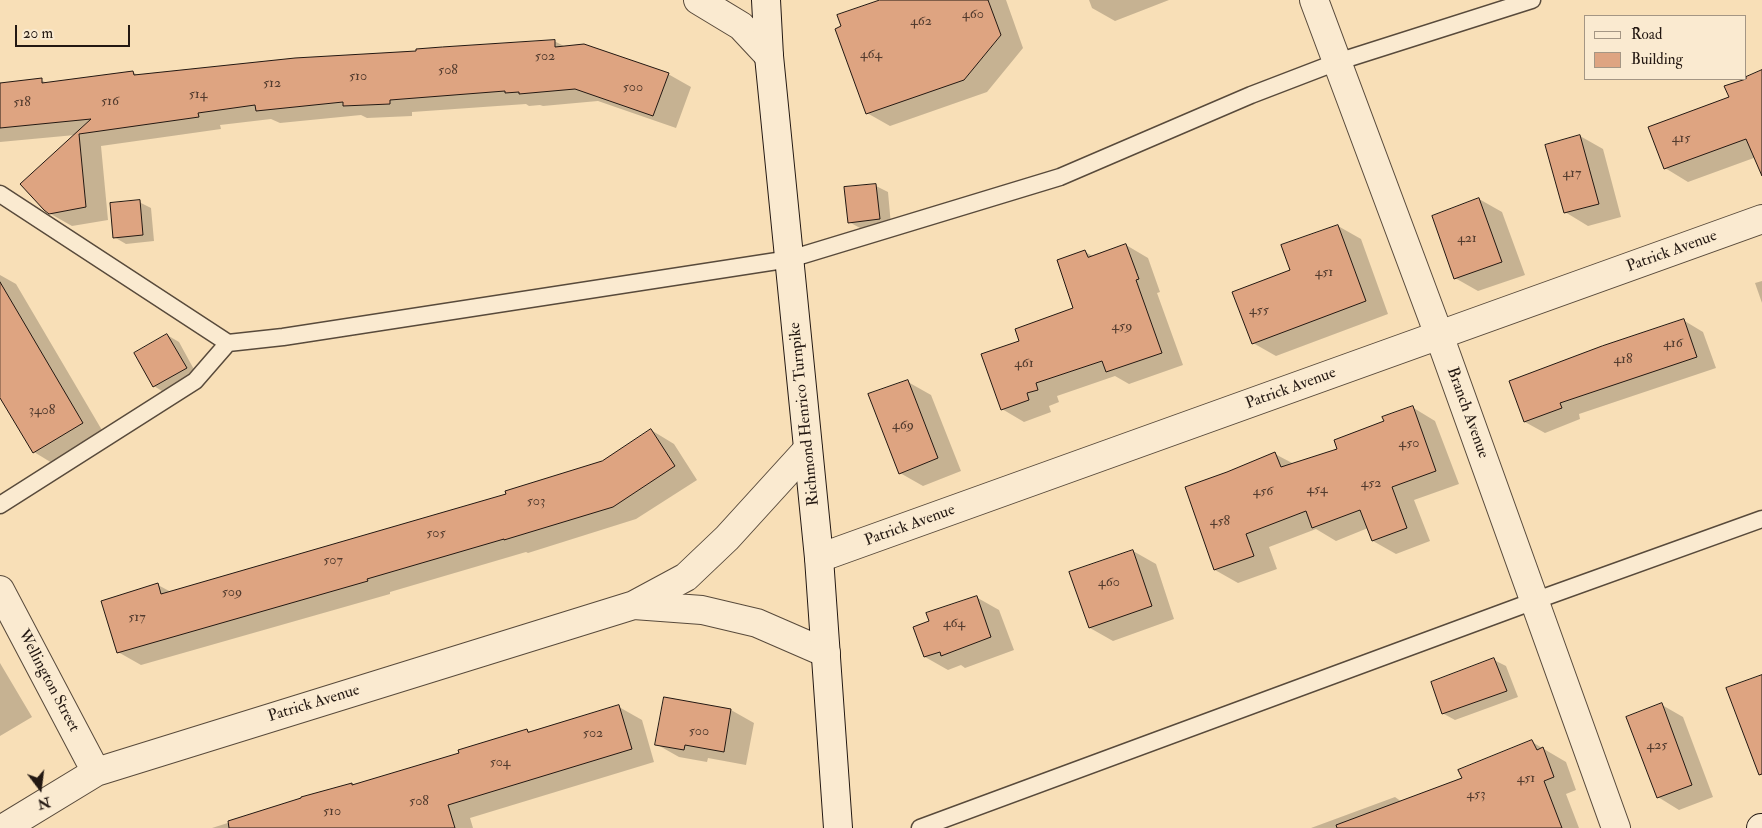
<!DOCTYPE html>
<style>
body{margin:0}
#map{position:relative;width:1762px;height:828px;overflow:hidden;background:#f8dfb7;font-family:"IM FELL Double Pica",serif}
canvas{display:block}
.legend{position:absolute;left:1584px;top:15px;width:162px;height:65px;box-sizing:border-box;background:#faead0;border:1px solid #a49684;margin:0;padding:6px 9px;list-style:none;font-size:15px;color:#231812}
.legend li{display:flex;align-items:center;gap:10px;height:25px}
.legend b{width:25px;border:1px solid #a49684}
.north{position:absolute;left:15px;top:763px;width:50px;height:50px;-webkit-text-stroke:4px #faead0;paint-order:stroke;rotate:165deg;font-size:14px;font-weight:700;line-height:20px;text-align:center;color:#231812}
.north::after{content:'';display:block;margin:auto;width:18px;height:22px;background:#231812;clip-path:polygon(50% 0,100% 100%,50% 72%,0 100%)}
.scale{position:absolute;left:15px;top:25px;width:115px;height:22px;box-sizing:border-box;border:2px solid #231812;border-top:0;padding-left:6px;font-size:15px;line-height:18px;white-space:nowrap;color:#231812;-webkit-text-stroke:4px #faead0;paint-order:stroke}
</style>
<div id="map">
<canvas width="1762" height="828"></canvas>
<ul class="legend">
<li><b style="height:6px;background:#faead0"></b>Road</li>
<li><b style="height:14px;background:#dea481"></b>Building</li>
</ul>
<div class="north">N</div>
<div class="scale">20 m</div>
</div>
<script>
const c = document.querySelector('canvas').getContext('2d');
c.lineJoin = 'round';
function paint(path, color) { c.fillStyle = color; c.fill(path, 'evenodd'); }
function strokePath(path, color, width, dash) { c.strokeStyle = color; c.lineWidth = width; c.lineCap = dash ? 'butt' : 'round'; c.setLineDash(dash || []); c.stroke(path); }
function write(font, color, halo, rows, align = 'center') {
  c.font = font + ' "IM FELL Double Pica",serif'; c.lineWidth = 4.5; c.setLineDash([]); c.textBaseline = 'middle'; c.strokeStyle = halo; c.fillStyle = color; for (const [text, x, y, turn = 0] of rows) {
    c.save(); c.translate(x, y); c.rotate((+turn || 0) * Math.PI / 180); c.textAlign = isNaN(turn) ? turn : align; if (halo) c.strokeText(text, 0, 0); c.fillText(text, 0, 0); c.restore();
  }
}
const shadow = new Path2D(`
 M884,0H1006L1023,48L987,92L890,126L867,113Z
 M1089,0H1169L1115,21L1092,8Z
 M554,41L566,47L668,74L691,87L676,128L598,101L543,106L540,105L529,106L526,104L412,112V116L367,118L361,115L280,123L271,119L220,125L221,129L101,146L108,220L72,226L49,213L75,135L0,142V84L41,80L47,83L133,72L139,76Z
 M1762,72V155L1688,182L1665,168L1730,98L1726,87Z
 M1580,136L1603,149L1621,217L1588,226L1565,212Z
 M876,186L888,192L891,225L860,228L849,222Z
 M1479,199L1502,212L1525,275L1478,291L1455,278Z
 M139,202L151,208L154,241L126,244L114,237Z
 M1338,226L1361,239L1388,314L1276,356L1253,343L1291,270Z
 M1126,245L1148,258L1160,292L1157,293L1183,365L1129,384L1115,376L1057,396L1059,402L1049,406L1051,412L1024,422L1002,409L1021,342L1075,309L1085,252L1093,256Z
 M0,275L16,284L106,437L57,466L34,452L0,395Z
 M1762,281V303L1755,283Z
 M1683,320L1703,332L1716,368L1579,414L1580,419L1545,433L1525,422L1511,381Z
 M167,335L179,342L197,375L165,393L154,386Z
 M908,382L931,395L961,471L923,486L900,473Z
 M1412,407L1435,421L1459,484L1414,500L1430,541L1396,554L1373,541L1368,528L1336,541L1316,529L1269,547L1277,569L1238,583L1215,570L1187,488L1275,454L1294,464L1339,449Z
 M651,430L674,444L697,480L636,519L528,553L526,552L390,592V594L141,665L118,652L158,585L171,592L507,495L602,463Z
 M1133,551L1156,564L1174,619L1113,641L1090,628Z
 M976,597L999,610L1014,650L965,668L961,665L948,670L925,657L930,622Z
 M1494,660L1506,666L1518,697L1455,720L1444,714L1432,683Z
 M0,663L32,717L0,736Z
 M665,698L731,710L754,723L746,765L708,758L707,762L679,757L656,744Z
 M1662,705L1683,717L1713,797L1679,810L1658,797Z
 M619,707L642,720L654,762L470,818L473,828H212L303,799L351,784L354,786L460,753L527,730L531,732Z
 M1532,742L1566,762L1576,790L1566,794L1579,828H1311L1395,797L1402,802L1464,779Z`);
const building = new Path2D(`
 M880,0H988L1001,35L964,80L866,114L835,29L841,26L837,15Z
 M555,40V47L584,44L669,73L653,116L575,89L519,94V92L505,93V91L390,100V104L343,106V102L256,111L255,105L198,113L199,117L79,134L86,207L49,214L44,210L20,184L91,119L0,128V83L42,78V83L133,71L134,75L295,58L416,51V49L442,47Z
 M1762,70V176L1746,139L1664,169L1648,127L1729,97L1724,86L1746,79V77Z
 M1580,135L1599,204L1564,213L1545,145Z
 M876,184L880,219L848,223L844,187Z
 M1479,198L1502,262L1454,279L1432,216Z
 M140,200L143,235L113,238L110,203Z
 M1338,225L1366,301L1252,344L1232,292L1290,270L1281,245Z
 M1126,244L1139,279L1136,280L1162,353L1106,372L1102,361L1036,383L1038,390L1027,393L1029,400L1001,410L981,354L1019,341L1015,329L1073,308L1057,260L1085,250L1088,257Z
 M0,282L83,423L33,453L0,398Z
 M1684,319L1697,357L1560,403L1562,408L1524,422L1509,381L1602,346Z
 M167,334L187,368L153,387L134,353Z
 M908,380L938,458L899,474L868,394Z
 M1413,406L1436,471L1392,487L1407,528L1372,541L1360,510L1312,528L1306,511L1246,534L1254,556L1214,570L1185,487L1227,472L1275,452L1281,467L1337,449L1334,440L1384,421L1382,417Z
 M651,429L675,466L613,507L504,540V539L367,579L368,581L117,653L101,601L158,583L161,594L506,494L505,491L602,461Z
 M1133,550L1152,606L1089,628L1069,572Z
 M977,596L991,637L941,656L940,652L924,657L913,627L929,621L926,613Z
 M1494,658L1507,691L1442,714L1431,682Z
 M1762,675V774L1759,775L1726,688Z
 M664,697L731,709L724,752L685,745L684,750L655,745Z
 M1662,703L1692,785L1657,798L1626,717Z
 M619,705L632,749L448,805L455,828H229L228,821L301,798V797L352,783V785L459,753L458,750L527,729L528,732Z
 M1532,740L1537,750L1543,747L1554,777L1544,781L1562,828H1337L1336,825L1462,778L1458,770Z`);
const lane = new Path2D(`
 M0,194L228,343L283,337L790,259L1060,177L1251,95L1337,62L1532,0
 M0,505L195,381L228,343
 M920,828L1534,601L1762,519`);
const street = new Path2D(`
 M698,0L741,26L769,56
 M1314,0L1439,335L1616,828
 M819,558L1762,219
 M0,590L96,772
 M634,605L702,610L757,623L826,653
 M4,828L96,772L634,605L686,577L727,538L808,449`);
const secondary = new Path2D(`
 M766,0L769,56L819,558L838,828
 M1761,828H1762`);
const numberNames = [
 ["460",973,15],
 ["462",921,22],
 ["464",871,55],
 ["502",545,57],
 ["508",448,71],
 ["510",358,77],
 ["512",272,84],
 ["500",633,88],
 ["514",198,95],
 ["516",110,102],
 ["518",22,103],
 ["415",1681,139],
 ["417",1572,174],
 ["421",1467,239],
 ["451",1324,273],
 ["455",1259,311],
 ["459",1122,327],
 ["416",1673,344],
 ["418",1623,360],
 ["461",1024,364],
 ["3408",42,411],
 ["469",903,426],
 ["450",1409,444],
 ["452",1371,484],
 ["454",1317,490],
 ["456",1263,492],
 ["503",536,502],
 ["458",1220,522],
 ["505",436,534],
 ["507",333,561],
 ["460",1109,583],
 ["509",232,593],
 ["517",137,618],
 ["464",954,624],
 ["500",699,732],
 ["502",593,734],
 ["425",1657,746],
 ["504",500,763],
 ["451",1526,779],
 ["453",1476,795],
 ["508",419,802],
 ["510",332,812]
];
const streetNames = [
 ["Patrick Avenue",1672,252,-20],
 ["Patrick Avenue",1291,389,-20],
 ["Branch Avenue",1467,413,70],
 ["Richmond Henrico Turnpike",805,414,-96],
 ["Patrick Avenue",910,526,-20],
 ["Wellington Street",48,681,62],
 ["Patrick Avenue",314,704,-17]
];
paint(shadow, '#0003');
paint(building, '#dea481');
strokePath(building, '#231812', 1);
strokePath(lane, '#584a3b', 19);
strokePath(street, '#584a3b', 30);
strokePath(secondary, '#231812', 30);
strokePath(lane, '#faead0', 16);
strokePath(street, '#faead0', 28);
strokePath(secondary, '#faead0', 28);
write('14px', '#523b2e', null, numberNames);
write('16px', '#231812', '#faead0', streetNames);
</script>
